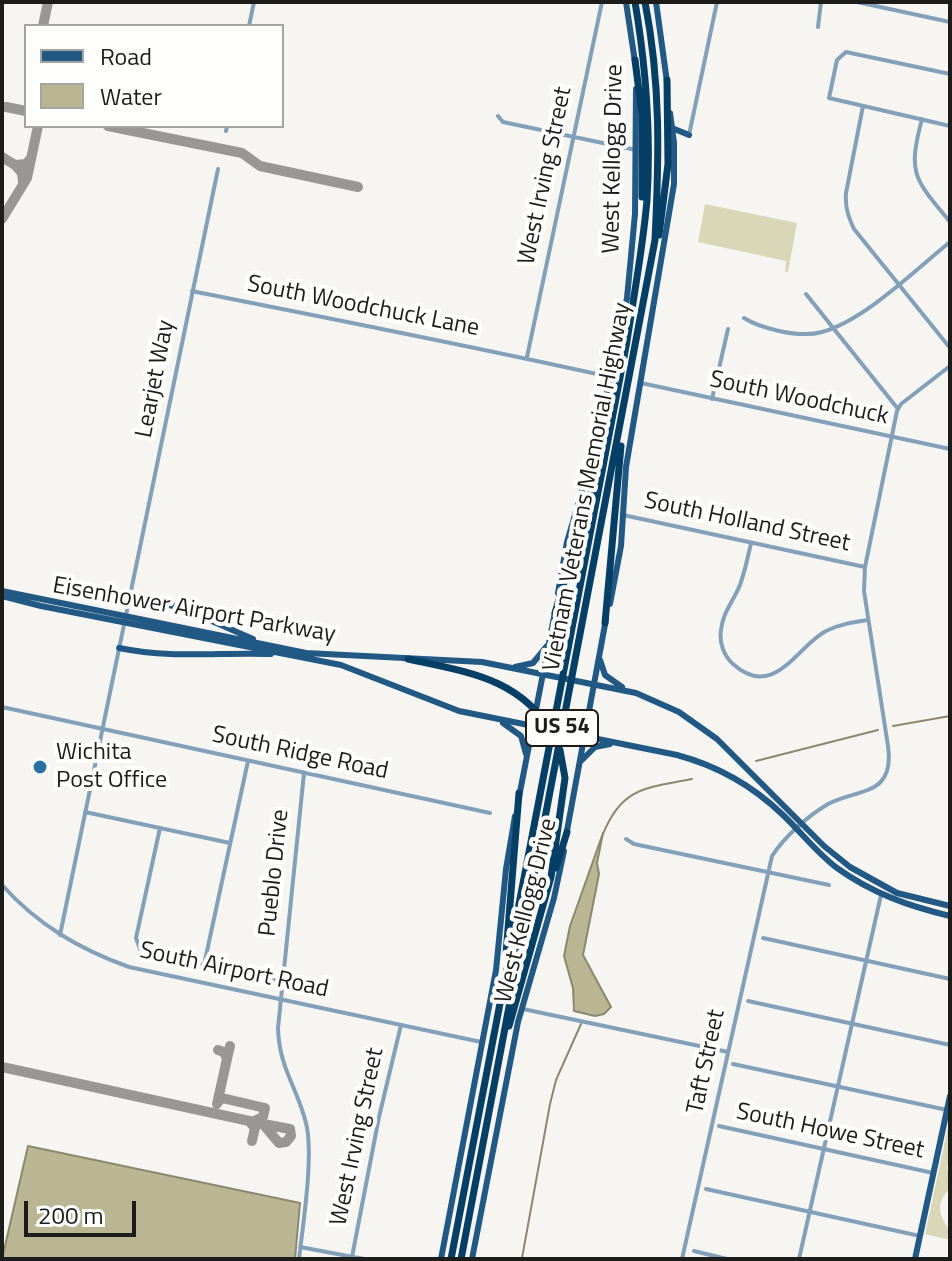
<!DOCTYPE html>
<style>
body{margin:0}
#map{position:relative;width:952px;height:1261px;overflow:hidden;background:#f6f5f2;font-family:"Titillium Web",sans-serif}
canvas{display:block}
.frame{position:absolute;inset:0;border:4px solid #1c1c1b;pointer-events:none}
.legend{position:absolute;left:24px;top:24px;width:260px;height:104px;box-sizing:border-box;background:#fffffe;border:2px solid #a4a4a3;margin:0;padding:10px 14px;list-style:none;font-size:24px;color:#1c1c1b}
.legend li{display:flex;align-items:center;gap:16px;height:40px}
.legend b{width:40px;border:2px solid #a4a4a3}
.scale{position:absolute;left:24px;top:1201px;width:112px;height:36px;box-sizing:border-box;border:4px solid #1c1c1b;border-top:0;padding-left:10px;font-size:24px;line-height:28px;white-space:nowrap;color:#1c1c1b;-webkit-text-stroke:6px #fffffe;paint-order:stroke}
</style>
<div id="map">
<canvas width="952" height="1261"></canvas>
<div class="frame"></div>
<ul class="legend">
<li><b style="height:10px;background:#215884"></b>Road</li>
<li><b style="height:22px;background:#bab693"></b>Water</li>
</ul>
<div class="scale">200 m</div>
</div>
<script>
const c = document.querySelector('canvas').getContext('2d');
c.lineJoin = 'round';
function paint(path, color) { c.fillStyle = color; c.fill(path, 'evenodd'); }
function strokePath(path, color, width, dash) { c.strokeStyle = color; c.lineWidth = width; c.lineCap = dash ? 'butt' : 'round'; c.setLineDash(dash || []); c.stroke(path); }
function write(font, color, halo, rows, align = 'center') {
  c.font = font + ' "Titillium Web",sans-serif'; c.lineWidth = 8; c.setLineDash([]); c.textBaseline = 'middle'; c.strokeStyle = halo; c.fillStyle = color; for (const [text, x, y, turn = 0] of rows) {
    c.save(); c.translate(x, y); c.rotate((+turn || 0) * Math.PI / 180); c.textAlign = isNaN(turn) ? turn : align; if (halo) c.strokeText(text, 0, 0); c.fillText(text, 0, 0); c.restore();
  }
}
const green = new Path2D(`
 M705,204L797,223L788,272H785L786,261L698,242Z
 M950,1118V1154L947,1169L950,1174V1189C935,1202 939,1217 950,1230V1240L925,1234Z`);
const water = new Path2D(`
 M603,833L597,863L599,874L583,955L611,1007L604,1014L595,1016L574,1011L573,988L564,956L570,926Z
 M28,1146L300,1203L295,1259H2Z`);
const stream = new Path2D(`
 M893,726L950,716
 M756,761L878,730
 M603,834C622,787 646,788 692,779
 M522,1258L550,1104L556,1080L581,1024`);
const taxiway = new Path2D(`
 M43,26L48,2
 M6,107L26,111
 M108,126L242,153L260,166L358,187
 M2,157L15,165
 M23,182L22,173L15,165L26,164L31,158
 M2,219L27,178L38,126
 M218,1050L224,1052L227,1059L230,1046
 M2,1067L263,1124L279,1143L286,1142L291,1136L290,1129L263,1124
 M218,1102L222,1098L265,1108L263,1117L254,1121
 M217,1104L227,1059
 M249,1121L255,1128L252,1141`);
const minor = new Path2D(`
 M857,2L950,22
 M249,26L254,2
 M818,27L821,2
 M950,74L846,52L837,60L829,98L950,126
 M863,106L846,193C845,207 848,216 854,229L950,348
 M498,116L503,122L636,150
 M922,119C907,175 915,179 950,222
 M226,131L227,126
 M689,135L717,2
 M192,291C331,319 471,346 610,377
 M806,294L898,409
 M744,318C755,325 766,328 779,331C793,334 808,336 822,332C865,320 915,270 950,242
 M527,357L602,2
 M641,383L950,449
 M712,399L728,329
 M623,515L865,567
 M751,543C748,557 745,571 740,585C734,600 722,614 721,630C719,643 724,656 733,664C774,701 797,646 826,631C840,624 854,622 868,620
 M2,707L490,813
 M85,812L230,843
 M160,828L136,938L140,949L194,963L326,991
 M626,839L634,844L829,885
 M2,885C38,925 79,949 129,967L481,1042
 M60,935L218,169
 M763,938L950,979
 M204,965L248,761
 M748,1001L950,1045
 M523,1009L728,1052
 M733,1064L947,1110
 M719,1126L933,1173
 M706,1189L920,1236
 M300,1247L364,1259
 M694,1251L727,1259
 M352,1257L379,1117L401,1025
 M299,1259C303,1224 314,1155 306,1123C297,1087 279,1068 278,1028L304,773
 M682,1259L772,856C785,836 808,816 828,804C858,788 895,797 888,746L864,591L865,567L897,411L901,404L950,366
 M799,1259L881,895`);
const major = new Path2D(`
 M626,2L635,62
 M656,2L667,82
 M672,128L689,135
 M2,591L306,653L482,662L636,693L679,712L717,739L824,846L850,867L897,893L950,906
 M558,593L567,542L596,443L627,298L635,214L636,89
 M2,596L41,606L341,665L459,711L677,755C718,766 752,785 783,815C801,832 817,853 837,868C872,893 908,906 950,916
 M130,596L182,608L253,639
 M610,604L621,546L626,467L674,184V143L670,113
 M119,648C173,659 217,652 271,654
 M600,660L605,675L622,687
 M515,667L533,663L547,646
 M503,723L521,736L526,754
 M580,762L595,747L610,744
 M519,797L555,612
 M566,836L606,619
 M441,1259L496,970L506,869L515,816
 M472,1259L518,1022L554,898L564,851
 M915,1259L950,1096`);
const highway = new Path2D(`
 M635,60L642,115V197
 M659,235L668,164L667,80
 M555,613L601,458
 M605,623L621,446
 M408,659C466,672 520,677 554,735
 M556,868L567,832
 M506,954L519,793
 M509,1026L551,877L565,778L560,750
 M451,1259L627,341C634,294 643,247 647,200C651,133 646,67 635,2
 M461,1259L655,240C659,157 661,84 645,2`);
const markers = [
 [40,767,8,"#2a6ea3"]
];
const shields = [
 [562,728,72]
];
const shieldNames = [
 ["US 54",562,728]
];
const streetNames = [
 ["West Kellogg Drive",614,159,-89],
 ["West Irving Street",546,176,-78],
 ["South Woodchuck Lane",363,307,11],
 ["Learjet Way",156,379,-79],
 ["South Woodchuck",799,399,12],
 ["Vietnam Veterans Memorial Highway",588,487,-79],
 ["South Holland Street",747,523,12],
 ["Eisenhower Airport Parkway",194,611,10],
 ["South Ridge Road",300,754,12],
 ["Pueblo Drive",275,873,-84],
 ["West Kellogg Drive",527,911,-76],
 ["South Airport Road",234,971,12],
 ["Taft Street",707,1062,-78],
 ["South Howe Street",830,1132,12],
 ["West Irving Street",358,1137,-78]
];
const poiNames = [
 ["Wichita",56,753],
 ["Post Office",56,781]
];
paint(green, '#dad7b8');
paint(water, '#bab693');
strokePath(water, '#8b886f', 2);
strokePath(stream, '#8b886f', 2);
strokePath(taxiway, '#989795', 10);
strokePath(minor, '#84a0b9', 4);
strokePath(major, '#215884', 6);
strokePath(highway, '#053f66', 7);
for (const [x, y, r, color] of markers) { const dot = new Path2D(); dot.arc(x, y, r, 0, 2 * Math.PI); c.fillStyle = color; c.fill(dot); strokePath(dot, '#fffffe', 3); }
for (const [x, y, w] of shields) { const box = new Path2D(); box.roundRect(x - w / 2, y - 18, w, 36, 6); c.fillStyle = '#fffffe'; c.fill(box); strokePath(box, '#1c1c1b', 2); }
write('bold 22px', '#1c1c1b', null, shieldNames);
write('24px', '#1c1c1b', '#fffffe', streetNames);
write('24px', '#1c1c1b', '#fffffe', poiNames, 'left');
</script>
